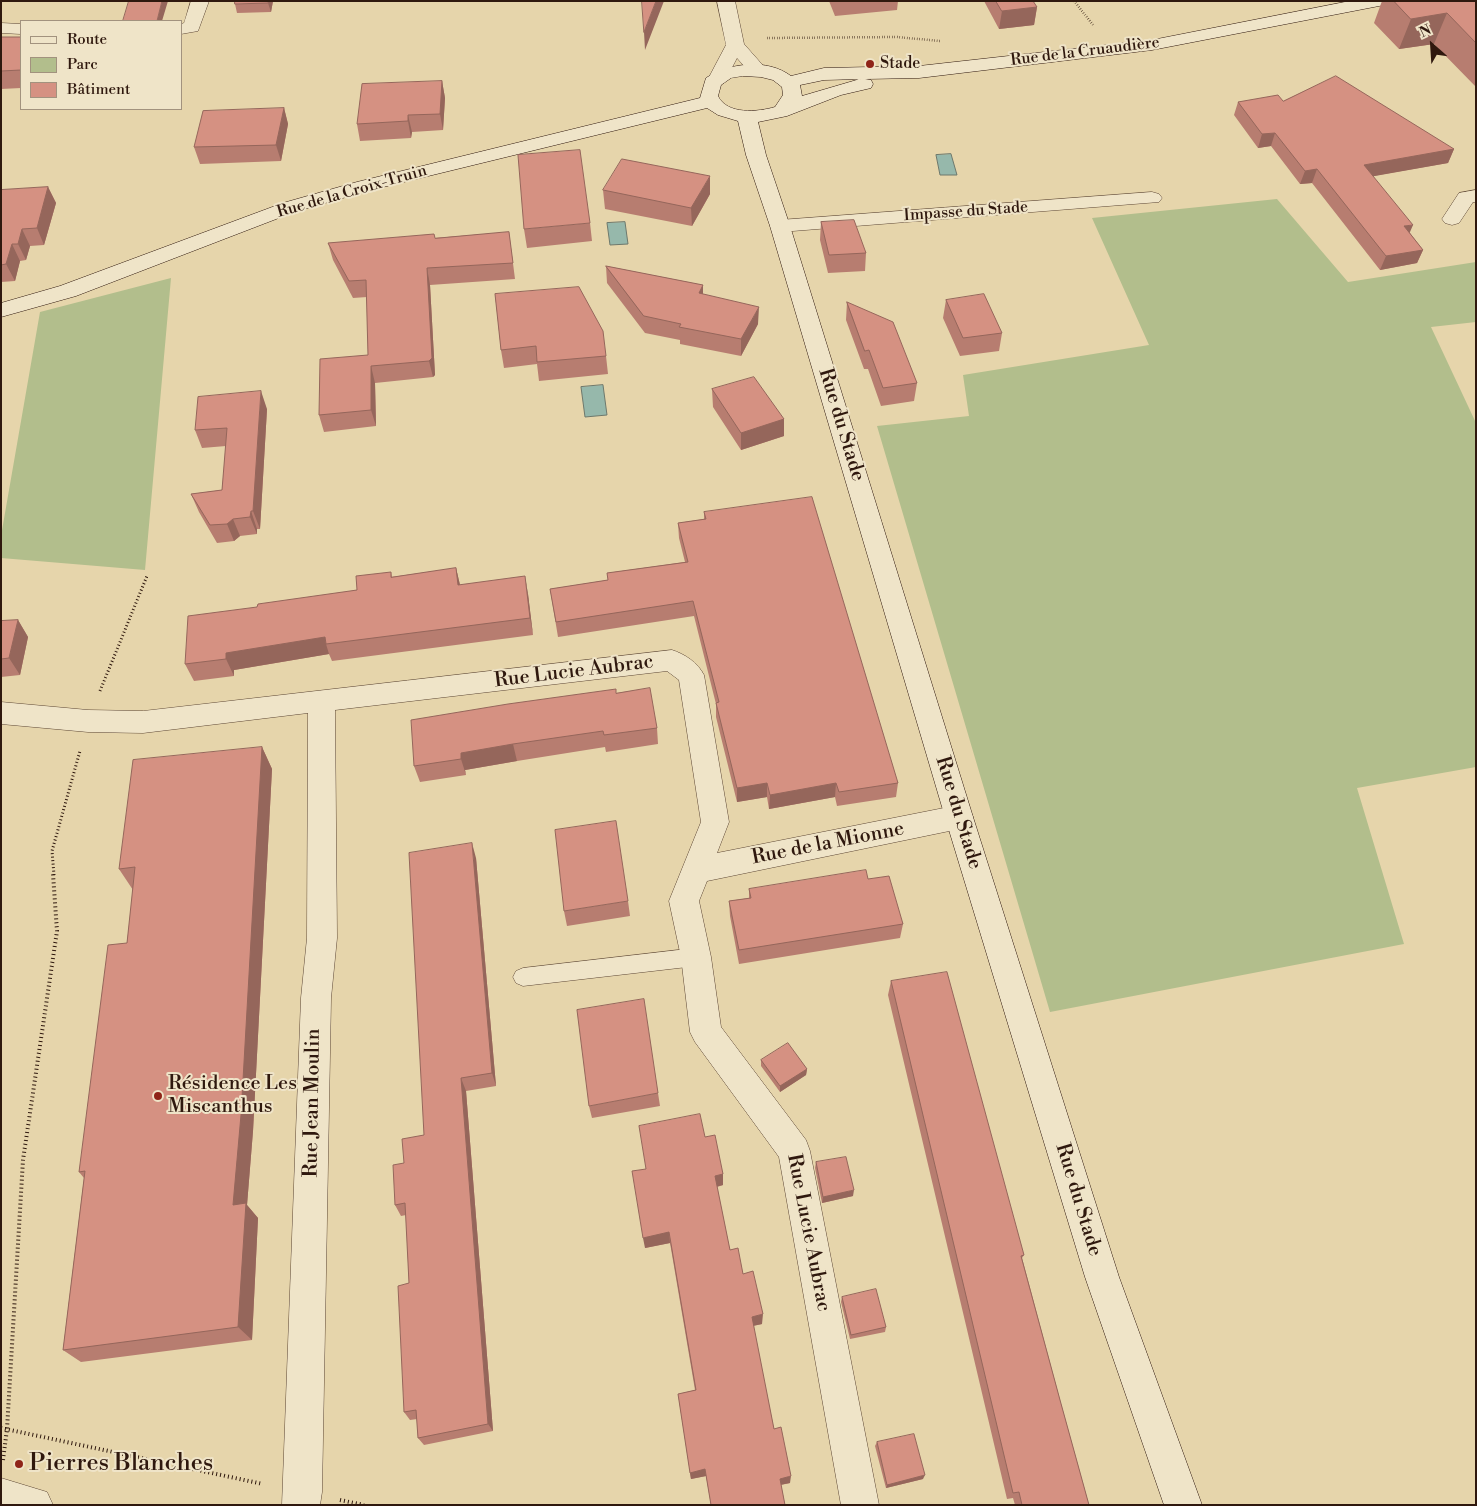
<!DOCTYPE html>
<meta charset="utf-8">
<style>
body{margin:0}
#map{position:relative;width:1477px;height:1506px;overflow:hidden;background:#e6d5ab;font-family:"Libre Bodoni",serif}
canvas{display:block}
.frame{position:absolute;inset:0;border:2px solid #2f180e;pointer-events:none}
.legend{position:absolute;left:20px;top:20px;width:162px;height:90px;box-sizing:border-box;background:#efe4c8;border:1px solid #a2927e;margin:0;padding:6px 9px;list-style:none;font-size:15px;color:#2f180e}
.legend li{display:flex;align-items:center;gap:10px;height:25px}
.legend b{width:25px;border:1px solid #a2927e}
.north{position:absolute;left:1407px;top:20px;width:50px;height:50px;-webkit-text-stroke:4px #efe4c8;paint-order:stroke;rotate:334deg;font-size:14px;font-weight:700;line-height:20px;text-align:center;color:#2f180e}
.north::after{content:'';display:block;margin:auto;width:18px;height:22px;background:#2f180e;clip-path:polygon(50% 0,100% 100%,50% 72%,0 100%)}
</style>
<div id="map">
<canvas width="1477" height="1506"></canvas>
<div class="frame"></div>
<ul class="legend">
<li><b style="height:6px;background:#efe4c8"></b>Route</li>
<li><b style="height:14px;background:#b2be8c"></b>Parc</li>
<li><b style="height:14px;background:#d59182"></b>Bâtiment</li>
</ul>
<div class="north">N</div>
</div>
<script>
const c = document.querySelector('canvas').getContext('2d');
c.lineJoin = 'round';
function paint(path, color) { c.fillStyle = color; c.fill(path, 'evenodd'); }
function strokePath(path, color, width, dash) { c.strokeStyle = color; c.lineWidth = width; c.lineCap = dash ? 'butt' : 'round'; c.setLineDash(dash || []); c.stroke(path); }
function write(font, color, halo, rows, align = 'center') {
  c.font = font + ' "Libre Bodoni",serif'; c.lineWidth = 4; c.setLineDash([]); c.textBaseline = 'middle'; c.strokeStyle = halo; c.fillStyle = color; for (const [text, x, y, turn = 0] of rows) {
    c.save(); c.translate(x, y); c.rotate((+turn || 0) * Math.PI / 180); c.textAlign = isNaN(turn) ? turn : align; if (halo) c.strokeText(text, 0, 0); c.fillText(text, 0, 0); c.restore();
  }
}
const green = new Path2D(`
 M1277,199L1348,282L1476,262V322L1431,327L1476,423V767L1357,788L1404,944L1050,1012L877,426L969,416L963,375L1149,345L1092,218Z
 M171,278L145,570L1,558V536L40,312Z`);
const water = new Path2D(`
 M951,154L957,175H940L936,155Z
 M625,222L628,244L610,245L607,223Z
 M603,385L607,415L585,417L581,387Z`);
const pathFar2 = new Path2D(`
 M1074,1L1094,26
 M767,38L897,37L940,41`);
const pathFar1 = new Path2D(`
 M100,691L147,576
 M54,875L52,851L80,751`);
const path = new Path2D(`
 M1,1428L263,1484
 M3,1460L7,1429L23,1160L57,931L53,874
 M340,1500L364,1505`);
const lane = new Path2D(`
 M696,948L703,951L706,957L703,963L696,966L523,986L516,983L513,977L516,971L523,968Z`);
const street = new Path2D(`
 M191,1H209L198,31L181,34V24L184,23Z
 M717,1H735L744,44L767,70L765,74H751L737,58L724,83H710L708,79L726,45Z
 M1,23L21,24V34L1,33Z
 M1476,190V202H1473L1459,223L1452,225L1445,223L1442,219L1459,193Z
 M1152,192L1159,194L1162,198L1159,202L780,232L773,230L770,226L773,222L780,220Z
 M672,650C685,654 698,663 704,675L729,822L717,853L959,805L969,809L973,817L969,825L959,829L707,881L699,901L711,957L721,1027L806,1140L810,1151L879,1505H841L779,1157L695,1042L690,1032L681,957L669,901L701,822L679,680L667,671L335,710L337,938L331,998L322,1492L320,1505H282L301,998L307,938L308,713L143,733L88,732L1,724V702L88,710L143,711Z
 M1,1478L47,1492L53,1505H1Z`);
const secondary = new Path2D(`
 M1350,1H1388L1385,5L1379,6L1152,50L919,78L865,79L871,80L873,84L871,88L841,95L787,116L758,122L766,155L790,226L973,817L1119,1277L1202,1505H1164L1085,1277L945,817L770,226L746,155L738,121L718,115L707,108L371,190L297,211L76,296L1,317V303L60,286L283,203L357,182L700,98L706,78C729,63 767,58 791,76L824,68L919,66L1152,40ZM743,76L761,77L773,80L782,87L783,95L775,107C758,112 727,115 718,96L721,85L731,78ZM860,79L802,96L800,85L824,80L862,79Z`);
const wall = new Path2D(`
 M273,1L271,12L237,13L235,4Z
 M829,1H898L897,10L835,16Z
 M984,1H1033L1037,7L1034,25L999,29Z
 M1382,1H1476V87L1434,44L1399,49L1374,23Z
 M1,37H21V88L1,89Z
 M442,81L445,98L443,130L412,132L411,138L360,141L357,124Z
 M1283,101L1454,149L1448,163L1373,176L1410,233L1423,250L1417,263L1380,270L1312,183L1300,184L1271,146L1258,148L1234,115L1238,102Z
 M284,108L288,124L281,161L200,164L194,147Z
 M48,187L56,203L44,245L30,246L26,260L20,261L15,281L1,282V190Z
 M603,190L710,194L692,226L605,209Z
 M821,222L866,253L865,271L828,273L820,240Z
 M590,223L592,241L527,248L524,229Z
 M509,232L515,279L430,285L435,375L433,377L375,383L376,426L324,432L319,415L368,355L367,297L353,298L333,260L328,243L435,238Z
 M606,266L703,285V294L758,324L741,356L680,344V340L645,333L607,283Z
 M495,294L606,356L608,374L539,381L537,364L504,368L501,350Z
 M946,300L1002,333L999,351L960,356L943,318Z
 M847,302L917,383L914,401L881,406L868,369H864L846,320Z
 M712,389L784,419V436L741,450L713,407Z
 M267,409L260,529H257V534L240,536L234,541L217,543L199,512L191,494L222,490L226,446L202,448L195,430Z
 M704,512L898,783L896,797L837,806L835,797L769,809L767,797L737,802L716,717V704L694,616L558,637L550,589L608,580L607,573L685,562L679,538L678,523L704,519Z
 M456,568L460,585L528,594L533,635L332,661L329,654L234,670V676L194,681L185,664L257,607L357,590L391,572L392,577Z
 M18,620L28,637L20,675L1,677V621Z
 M616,693L657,728L658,744L606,752L605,747L517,761L465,770L466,775L420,782L414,766Z
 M262,747L272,769L253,1131L247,1205L258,1218L252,1340L81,1362L63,1350L84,1178L79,1172L127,943L133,890L119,869Z
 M476,858L496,1086L466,1091L493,1431L424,1445L418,1438L417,1419L410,1420L404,1412L409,1283L406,1215L401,1216L395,1205L424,1135Z
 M868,879L903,924L900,938L739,964L730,916L729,901L749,898V889Z
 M628,901L630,916L567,926L564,911Z
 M891,981L1024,1255L1022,1258L1060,1400L1089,1505H1015L1013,1498L1007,1499L888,995Z
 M761,1060L807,1069L806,1075L780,1092L761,1066Z
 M658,1093L660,1106L592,1118L589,1106Z
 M705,1137L723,1174V1185L717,1187L730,1250L743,1274L762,1324L753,1326L774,1429L790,1483L781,1485L785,1505H711L706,1476L691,1479L678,1394L695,1390L670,1243L645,1248L646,1169Z
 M816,1162L853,1196L822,1203L815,1168Z
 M842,1297L886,1327L885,1332L850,1339L841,1302Z
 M877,1442L923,1479L886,1488L875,1446Z`);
const shadedWall = new Path2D(`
 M162,1H168L162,21H157Z
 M269,1H273L271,12L268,3Z
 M656,1H664L645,50L644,32Z
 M1037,7L1034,25L999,29L1002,11Z
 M1447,13L1434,44L1399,49L1411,19Z
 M442,81L445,98L443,130L440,114Z
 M284,108L288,124L281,161L276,145Z
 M408,115L412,132L411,138L408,121Z
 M1275,133L1271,146L1258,148L1262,134Z
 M1454,149L1448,163L1358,179L1364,165Z
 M1317,169L1312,183L1300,184L1305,171Z
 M710,176V194L692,226L691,208Z
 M48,187L56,203L44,245L37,228Z
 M1413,225L1407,239L1404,226Z
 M22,229L30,246L26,260L18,244Z
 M12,244L20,261L15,281L6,264Z
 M1423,250L1417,263L1380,270L1386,256Z
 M427,268L430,285L435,375L433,377L429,361Z
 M703,285V302L699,293Z
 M759,307L758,324L741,356V339Z
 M371,366L375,383L376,426L371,410Z
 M261,391L267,409L260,529L253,511Z
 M784,419V436L741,450V433Z
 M251,511L257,529V534L250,517Z
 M233,519L240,536L234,541L227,524Z
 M456,568L460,585H458Z
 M525,576L528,594L533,635L530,618Z
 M18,620L28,637L20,675L9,658Z
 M325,637L326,644L329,654L234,670V676L226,659V653Z
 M513,744L517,761L465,770L466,775L461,759V753Z
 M262,747L272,769L253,1131L247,1205L258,1218L252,1340L238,1327L233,1205Z
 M767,783V797L737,802V788Z
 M836,783L835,797L769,809L770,795Z
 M472,843L476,858L496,1086L492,1073Z
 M807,1069L806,1075L780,1092V1086Z
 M461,1078L466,1091L493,1431L488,1424Z
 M723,1174V1185L715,1187V1176Z
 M854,1190L853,1196L822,1203L823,1197Z
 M669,1232L670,1243L645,1248L643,1238Z
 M763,1314L762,1324L752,1326V1317Z
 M705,1469L706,1476L691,1479L690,1473Z
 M925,1475L923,1479L886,1488L887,1485Z
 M791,1476L790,1483L779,1485L780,1479Z`);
const building = new Path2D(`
 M129,1H162L157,21H123Z
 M235,1H269L268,3L235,4Z
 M642,1H656L644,32Z
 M996,1H1033L1037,7L1002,11Z
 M1394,1H1476V43L1447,13L1411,19Z
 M1,37H21V70L1,71Z
 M1336,76L1454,149L1364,165L1413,225L1404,226L1423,250L1386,256L1317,169L1305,171L1275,133L1262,134L1238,102L1278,95L1283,101Z
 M442,81L440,114L408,115V121L357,124L362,84Z
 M284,108L276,145L194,147L203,111Z
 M580,150L590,223L524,229L518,155Z
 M622,159L710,176L691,208L603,190Z
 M48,187L37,228L22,229L18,244H12L6,264L1,265V190Z
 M854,220L866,253L829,255L821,222Z
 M509,232L513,263L427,268L432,358L429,361L371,366V410L319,415L320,359L368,355L366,280L349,281L328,243L434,234L435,238Z
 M606,266L703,285L699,293L759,307L741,339L679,327L681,324L644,316Z
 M579,287L603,331L606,356L537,362L536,346L501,350L495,294Z
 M984,294L1002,333L963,338L946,300Z
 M847,302L893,322L917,383L883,388L869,350L865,351Z
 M754,377L784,419L741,433L712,389Z
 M261,391L253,511H251L250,517L233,519L227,524L210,525L191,494L222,490L227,428L195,430L198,397Z
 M812,497L898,783L839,792L836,783L770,795L767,783L737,788L716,703L719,702L693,601L556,622L550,589L608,580L607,573L688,562L678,523L706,519L704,512Z
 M456,568L458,585L525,576L530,618L326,644L325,637L226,653V659L185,664L188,616L257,607L258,604L357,590L356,576L391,572V577Z
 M18,620L9,658L1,659V621Z
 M650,688L657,728L604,735L603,731L513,744L461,753V759L414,766L411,720L508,704L616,689V693Z
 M262,747L241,1115L233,1205L246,1203L238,1327L63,1350L85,1171L79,1172L108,945L127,943L135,867L119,869L133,760Z
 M616,821L628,901L564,911L555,830Z
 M472,843L492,1073L461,1078L488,1424L418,1438L416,1410L404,1412L398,1286L409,1283L405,1203L395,1205L393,1165L404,1163L402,1139L424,1135L409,853Z
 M866,870L868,879L889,876L903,924L739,950L729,901L751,898L749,889Z
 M947,972L1024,1255L1021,1256L1060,1400L1089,1505H1022L1019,1492L1013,1493L891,981Z
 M644,999L658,1093L589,1106L577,1010Z
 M788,1043L807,1069L780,1086L761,1060Z
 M700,1114L705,1137L715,1135L723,1174L715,1176L730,1250L738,1248L743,1274L753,1271L763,1314L752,1317L774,1429L781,1427L791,1476L780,1479L785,1505H711L705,1469L690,1473L678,1394L696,1390L669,1232L643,1238L632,1171L646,1169L639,1126Z
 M846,1157L854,1190L823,1197L816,1162Z
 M876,1289L886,1327L851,1335L842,1297Z
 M914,1434L925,1475L887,1485L877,1442Z`);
const markers = [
 [870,64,5,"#8f2418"],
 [158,1096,5,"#8f2418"],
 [19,1464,5,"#8f2418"]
];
const farStreetnames = [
 ["Rue de la Cruaudière",1085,52,-7],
 ["Rue de la Croix-Truin",352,192,-16],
 ["Impasse du Stade",966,212,-4]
];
const farPoinames = [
 ["Stade",880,64]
];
const streetNames = [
 ["Rue du Stade",841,425,73],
 ["Rue Lucie Aubrac",574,672,-7],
 ["Rue du Stade",958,813,73],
 ["Rue de la Mionne",828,844,-11],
 ["Rue Jean Moulin",313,1103,-89],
 ["Rue du Stade",1078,1200,73],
 ["Rue Lucie Aubrac",808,1233,79]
];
const poiNames = [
 ["Résidence Les",168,1084],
 ["Miscanthus",168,1107]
];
const nearPoinames = [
 ["Pierres Blanches",29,1464]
];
paint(green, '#b2be8c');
paint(water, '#96b8ab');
strokePath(water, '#6d786c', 1);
strokePath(lane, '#5d4735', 1);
strokePath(street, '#5d4735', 1);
strokePath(secondary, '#2f180e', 1);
strokePath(pathFar2, '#2f180e', 2.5, [0.5, 2]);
strokePath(pathFar1, '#2f180e', 3, [1, 2.5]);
strokePath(path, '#2f180e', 4, [1, 3]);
paint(lane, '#efe4c8');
paint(street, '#efe4c8');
paint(secondary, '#efe4c8');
paint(wall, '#b77d70');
paint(shadedWall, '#95665b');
paint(building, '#d59182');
strokePath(building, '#95665b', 1);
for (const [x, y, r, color] of markers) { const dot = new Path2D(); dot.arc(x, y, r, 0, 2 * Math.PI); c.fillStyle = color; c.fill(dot); strokePath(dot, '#efe4c8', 2); }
write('16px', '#2f180e', '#efe4c8', farStreetnames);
write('16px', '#2f180e', '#efe4c8', farPoinames, 'left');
write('20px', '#2f180e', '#efe4c8', streetNames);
write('20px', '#2f180e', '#efe4c8', poiNames, 'left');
write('24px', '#2f180e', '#efe4c8', nearPoinames, 'left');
</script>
